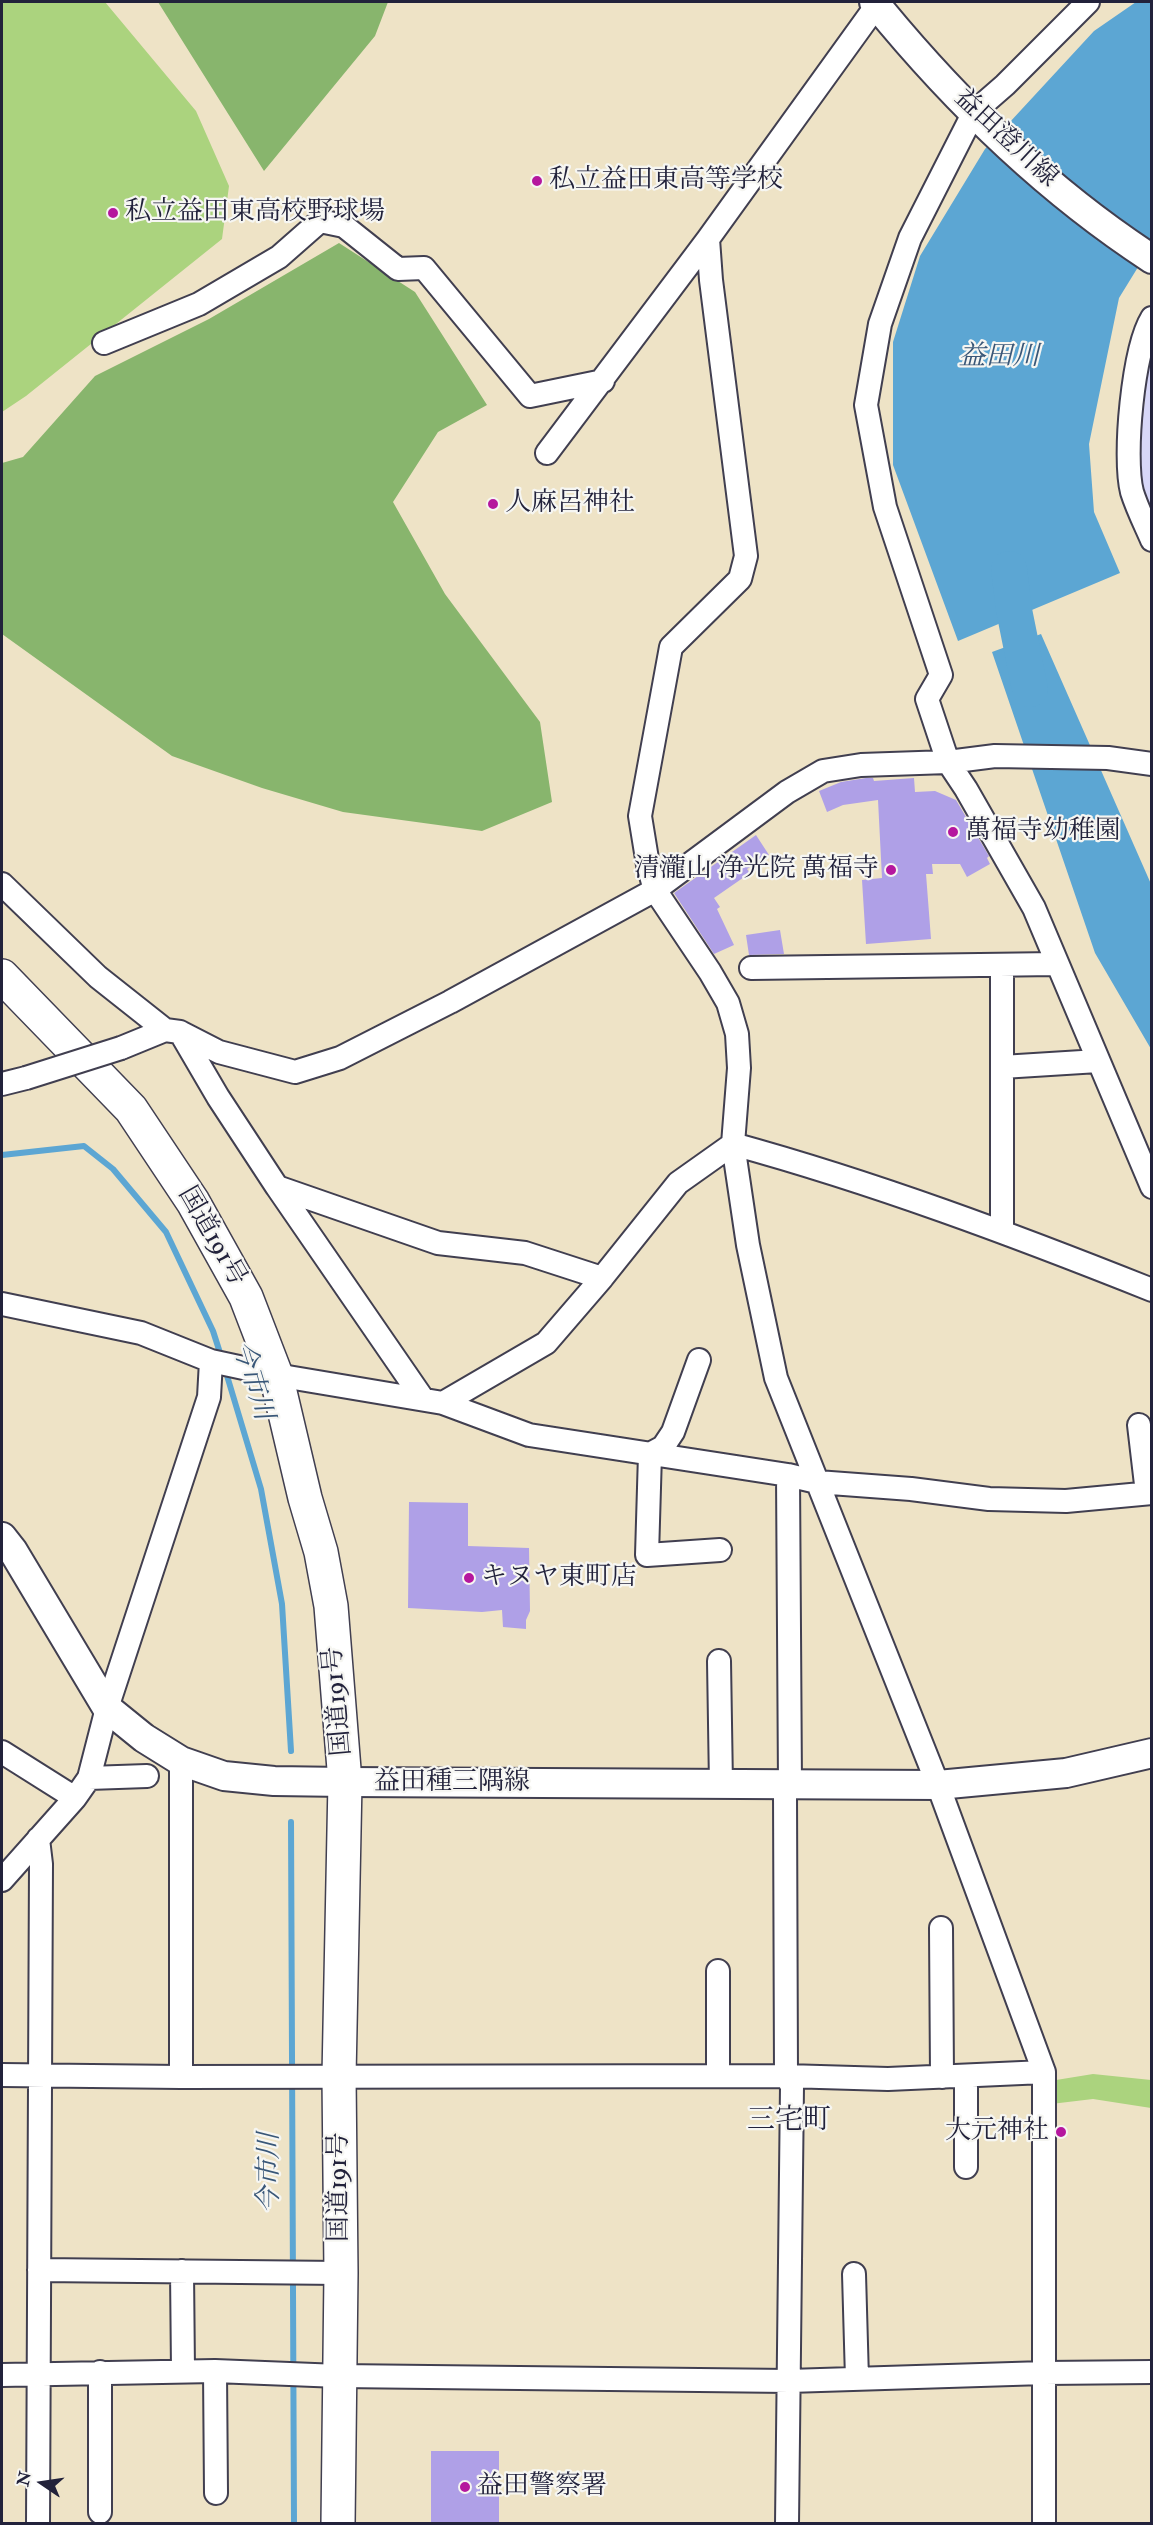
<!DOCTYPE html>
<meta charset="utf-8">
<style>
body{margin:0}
#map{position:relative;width:1153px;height:2525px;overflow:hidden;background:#eee3c6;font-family:"IM FELL Double Pica",serif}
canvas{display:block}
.frame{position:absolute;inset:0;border:3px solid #22223b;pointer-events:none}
.north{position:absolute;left:12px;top:2453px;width:60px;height:60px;-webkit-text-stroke:4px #f6f6f2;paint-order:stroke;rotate:283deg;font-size:16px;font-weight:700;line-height:24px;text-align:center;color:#22223b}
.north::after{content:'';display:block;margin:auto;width:21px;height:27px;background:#22223b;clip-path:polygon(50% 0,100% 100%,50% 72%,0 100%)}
</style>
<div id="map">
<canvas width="1153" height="2525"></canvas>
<div class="frame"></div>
<div class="north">N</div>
</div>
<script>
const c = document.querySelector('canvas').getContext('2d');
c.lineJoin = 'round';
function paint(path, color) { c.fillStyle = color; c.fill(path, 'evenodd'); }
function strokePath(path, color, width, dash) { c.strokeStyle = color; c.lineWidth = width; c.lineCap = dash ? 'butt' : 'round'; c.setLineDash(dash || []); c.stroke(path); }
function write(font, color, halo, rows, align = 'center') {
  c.font = font + ' "IM FELL Double Pica","Noto Serif JP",serif'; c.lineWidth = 4.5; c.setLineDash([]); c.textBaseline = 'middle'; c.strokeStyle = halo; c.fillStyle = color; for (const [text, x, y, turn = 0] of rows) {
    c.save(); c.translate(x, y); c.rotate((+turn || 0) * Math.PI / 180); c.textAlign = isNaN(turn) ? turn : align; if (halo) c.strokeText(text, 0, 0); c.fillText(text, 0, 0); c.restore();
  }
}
const built = new Path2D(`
 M1151,344V520L1143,503L1139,453Z`);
const green = new Path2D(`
 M2,2H105L196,111L229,186L222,239L26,396L2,412Z
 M1093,2074L1151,2080V2108L1093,2099L1051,2104L1050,2081Z`);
const forest = new Path2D(`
 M158,2H388L375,36L264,171Z
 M339,243L415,292L487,405L438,432L393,502L445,594L540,722L552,802L482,831L343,812L262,788L172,756L2,634V463L23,457L95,376L209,319Z`);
const water = new Path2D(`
 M1136,2H1151V246L1119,298L1089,444L1094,512L1120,573L958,641L893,465V342L920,256L985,149L1094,31Z
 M1041,634L1151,884V1049L1095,953L992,652Z`);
const stream = new Path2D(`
 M2,1155L84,1146L113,1169L166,1232L213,1331L222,1359
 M225,1369L261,1489L282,1604L291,1751
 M291,1822L294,2524`);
const river = new Path2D(`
 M1009,569L1014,610L1030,689`);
const building = new Path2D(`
 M866,778H873L874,781L914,778L915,792L935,791L956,800L989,856L987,858L990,864L967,877L960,864H932L933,874H926L931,939L866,944L862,880L882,878L878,800L843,805L827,812L819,791L841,782Z
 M756,835L769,855L747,869L750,873L714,898L720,907L717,909L734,945L714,954L674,893Z
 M780,930L784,954L749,955L746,935Z
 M409,1502L468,1503V1546L529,1548L530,1611L526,1620V1629L503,1627L502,1610L482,1612L408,1608Z
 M431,2451H499V2523H431Z`);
const minor = new Path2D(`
 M1088,2L1005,85L974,112L910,238L880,324L866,405L885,507L941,675L927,699L948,762L966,789L1034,908L1152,1187
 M708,239L711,280L746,556L740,579L671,647L640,816L648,865L655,890L710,972L728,1003L737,1034L739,1068L733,1144L748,1245L776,1378L938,1785L1044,2072V2524
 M1152,318C1133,349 1123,457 1132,492C1137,508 1145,524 1152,540
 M104,343L199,304L279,257L320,221L344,226L398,269L424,268L530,396L603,381
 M547,453L708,239L879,2
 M2,884L98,977L165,1030
 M1002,965V1230
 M751,968L1056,964
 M180,1032L218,1097L277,1187L438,1243L525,1253L602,1278
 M121,1048L165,1030L180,1032L219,1052L295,1072L340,1058L450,1002L655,890L787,792L823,771L861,765L948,762L995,756L1108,758L1152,764
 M1002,1067L1098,1061
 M2,1084L26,1078
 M733,1144C875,1183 1014,1235 1152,1290
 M277,1187L423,1399
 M2,1304L141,1333L211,1361L276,1375L443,1403L529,1435L788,1475L817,1482L911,1489L989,1499L1066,1501L1152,1493
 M699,1360L673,1432L663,1447L650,1454L647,1555L720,1550
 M443,1403L546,1343L602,1278L678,1183L733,1144
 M1139,1425L1147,1493
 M719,1661L721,1785
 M2,1752L75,1798
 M89,1778L147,1776
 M2,1880L75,1798L89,1778L107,1708L209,1397L211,1361
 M941,1928L942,2077
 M2,2075L181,2077L786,2076L888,2079L1044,2072
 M718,2076V1971
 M966,2076V2167
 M181,2077V1761
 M39,2270L341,2273
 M182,2271L183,2371
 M854,2274L857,2379
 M215,2371L216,2493
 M2,2375L215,2371L339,2376L789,2381L1044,2373L1152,2372
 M100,2512V2372
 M38,2524L41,1864L38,1839
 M787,2524L792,2086L786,2076L785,1793L790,1785L788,1475`);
const major = new Path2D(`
 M874,2C953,99 1046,190 1152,259
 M2,1537L13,1551L107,1708L144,1738L181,1761L224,1776L274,1781L345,1782L938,1785L1066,1773L1152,1753`);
const highway = new Path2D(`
 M2,976L131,1109L193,1202L246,1297L276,1375L305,1498L321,1552L331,1606L345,1782L339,2076L341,2273L338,2524`);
const minorBridge = new Path2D(`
 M26,1078L121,1048`);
const markers = [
 [537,181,6,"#b5179e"],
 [113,213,6,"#b5179e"],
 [493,504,6,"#b5179e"],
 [953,832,6,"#b5179e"],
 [891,870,6,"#b5179e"],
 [469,1578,6,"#b5179e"],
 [1061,2132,6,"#b5179e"],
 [465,2487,6,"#b5179e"]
];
const streetNames = [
 ["益田澄川線",1005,139,43],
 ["国道191号",211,1237,60],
 ["国道191号",339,1701,-95],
 ["益田種三隅線",452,1783],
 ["国道191号",340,2187,-90]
];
const poiNames = [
 ["私立益田東高等学校",549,181],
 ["私立益田東高校野球場",125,213],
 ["人麻呂神社",505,504],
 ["萬福寺幼稚園",965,832],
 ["清瀧山 浄光院 萬福寺",879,870,"right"],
 ["キヌヤ東町店",481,1578],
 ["大元神社",1049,2132,"right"],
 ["益田警察署",477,2487]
];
const waterNames = [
 ["益田川",999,358],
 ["今市川",251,1381,73],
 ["今市川",271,2173,-90]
];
const quarterNames = [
 ["三宅町",789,2122]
];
paint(built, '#d7d7f8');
paint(green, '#abd37e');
paint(forest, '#88b56d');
paint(water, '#5ca6d3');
strokePath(stream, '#5ca6d3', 6);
strokePath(river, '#5ca6d3', 36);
paint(building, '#afa0e7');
strokePath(minor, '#413f50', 26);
strokePath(major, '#413f50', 32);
strokePath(highway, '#413f50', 36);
strokePath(minor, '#fff', 22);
strokePath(major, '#fff', 28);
strokePath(highway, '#fff', 33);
strokePath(minorBridge, '#413f50', 26, []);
strokePath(minorBridge, '#fff', 22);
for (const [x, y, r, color] of markers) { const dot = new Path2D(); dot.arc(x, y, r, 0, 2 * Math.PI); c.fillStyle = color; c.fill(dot); strokePath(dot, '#f6f6f2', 2); }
write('26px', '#22223b', '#f6f6f2', streetNames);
write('26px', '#22223b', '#f6f6f2', poiNames, 'left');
write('italic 27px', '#395778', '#f6f6f2', waterNames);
write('28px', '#22223b', '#f6f6f2', quarterNames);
</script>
